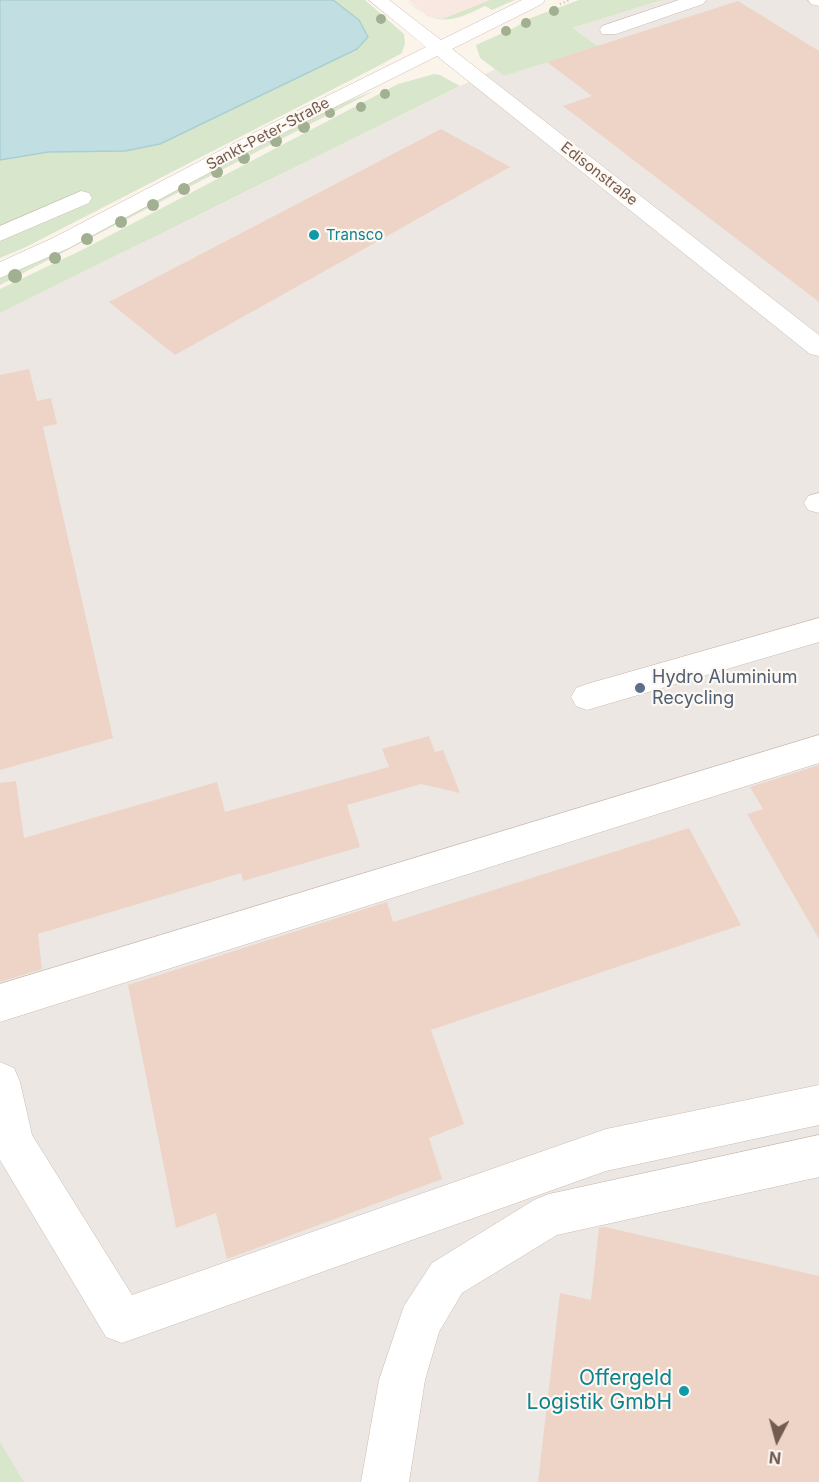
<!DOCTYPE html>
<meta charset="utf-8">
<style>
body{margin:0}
#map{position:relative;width:819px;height:1482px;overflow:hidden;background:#fbf4eb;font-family:Inter,sans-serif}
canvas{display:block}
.north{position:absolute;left:747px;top:1410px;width:60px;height:60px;-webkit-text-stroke:4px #fdf8f2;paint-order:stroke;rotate:186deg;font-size:16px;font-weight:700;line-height:24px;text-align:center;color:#735b51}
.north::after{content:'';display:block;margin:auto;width:21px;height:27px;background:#735b51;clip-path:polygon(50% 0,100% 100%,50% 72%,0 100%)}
</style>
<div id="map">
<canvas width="819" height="1482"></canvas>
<div class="north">N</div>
</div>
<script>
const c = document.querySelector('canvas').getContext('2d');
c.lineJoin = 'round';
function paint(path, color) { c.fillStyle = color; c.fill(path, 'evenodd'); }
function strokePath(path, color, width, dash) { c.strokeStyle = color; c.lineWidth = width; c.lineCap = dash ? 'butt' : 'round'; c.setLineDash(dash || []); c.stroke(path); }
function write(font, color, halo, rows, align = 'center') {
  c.font = font + ' Inter,sans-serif'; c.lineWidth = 4.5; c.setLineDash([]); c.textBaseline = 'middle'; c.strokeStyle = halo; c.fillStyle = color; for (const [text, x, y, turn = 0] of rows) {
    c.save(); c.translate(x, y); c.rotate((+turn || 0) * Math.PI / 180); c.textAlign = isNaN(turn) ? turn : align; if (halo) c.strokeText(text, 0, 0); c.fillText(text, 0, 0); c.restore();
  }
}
const commercial = new Path2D(`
 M408,0H490L442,19L428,16Z`);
const industrial = new Path2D(`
 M662,0H819V1482H0V313L495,69L504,76L597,45L573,28Z`);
const green = new Path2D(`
 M0,0H365L404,34L405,43L402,53L382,64L26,247L0,258Z
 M405,0L428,16L442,19L490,0H515L492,10L485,6C449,24 437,26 405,0Z
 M579,0H662L573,28L598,46L504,76L480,58L476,45L516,27L528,19Z
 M434,74L440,75L460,86L0,313V289L82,250L398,84Z
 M376,90L0,285V278L95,233L331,108Z
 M0,1442L24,1482H0Z`);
const water = new Path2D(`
 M0,0H333L359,20L368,37L357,49L160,144L125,151L48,152L0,160Z`);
const building = new Path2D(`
 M738,1L819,51V302L563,106L592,96L547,62Z
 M441,129L510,167L175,355L109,302Z
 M29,369L37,401L51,398L57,424L43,427L113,738L0,770V375Z
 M429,736L435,752L443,750L460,793L421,784L347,805L360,847L243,881L241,873L38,934L42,969L0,982V783L16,781L24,838L217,782L225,812L389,767L382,749Z
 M819,765V939L747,814L763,809L750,787Z
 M689,828L741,925L431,1030L464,1124L429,1138L442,1179L227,1259L216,1213L176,1228L128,985L387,902L393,922Z
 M605,1227L819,1276V1482H538L560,1293L591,1300L599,1228Z`);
const path = new Path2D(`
 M560,4L570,0`);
const minor = new Path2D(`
 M369,0H389L441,40L522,0H545L542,4L452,49L819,335V356L810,354L437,56L283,133L69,248L0,278V262L53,238L269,125L426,47Z
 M679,0H706L703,4L616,34H602L600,30L602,26Z
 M808,0H819V6L811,4Z
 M81,191L89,193L92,198L89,203L0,241V226Z
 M819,493V513L808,510L804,503L808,496Z
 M819,618V642L587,710L576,706L571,697L576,688L587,684Z
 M819,735V763L0,1022V984Z
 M0,1062L14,1068L20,1082L32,1135L132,1295L606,1129L819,1085V1125L606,1171L122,1343L106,1337L0,1160Z
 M819,1135V1177L557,1235L462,1293L439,1332L425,1380L409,1482H361L379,1380L404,1306L432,1263L534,1200L549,1194Z`);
const trees = [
 [554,11,5],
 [381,19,5],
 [526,23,5],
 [506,31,5],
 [385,94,5],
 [361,107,5],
 [330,113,5],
 [304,127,6],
 [276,141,6],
 [244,158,6],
 [217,172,6],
 [184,189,6],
 [153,205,6],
 [121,222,6],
 [87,239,6],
 [55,258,6],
 [15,276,7]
];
const markers = [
 [314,235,6,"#0f9aa8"],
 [640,688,6,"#5c6f8a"],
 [684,1391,6,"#0f9aa8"]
];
const farStreetnames = [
 ["Sankt-Peter-Straße",268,134,-28],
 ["Edisonstraße",599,174,38]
];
const farCulturenames = [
 ["Transco",326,235]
];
const serviceNames = [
 ["Hydro Aluminium",652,678],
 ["Recycling",652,699]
];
const nearCulturenames = [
 ["Offergeld",672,1379],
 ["Logistik GmbH",672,1403]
];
paint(commercial, '#f9e7e1');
paint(industrial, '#ede7e3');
paint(green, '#d8e7cb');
paint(water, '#c1dfe3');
strokePath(water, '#a9cfd3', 1.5);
paint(building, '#edd4c6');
strokePath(minor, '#ccbcb2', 1);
strokePath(path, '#d2b7a9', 2, [1, 3]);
paint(minor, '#fff');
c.fillStyle = '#a2b092';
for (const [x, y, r] of trees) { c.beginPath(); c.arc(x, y, r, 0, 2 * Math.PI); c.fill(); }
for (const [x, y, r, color] of markers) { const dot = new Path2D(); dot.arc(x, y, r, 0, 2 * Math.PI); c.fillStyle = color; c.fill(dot); strokePath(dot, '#fdf8f2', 2); }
write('15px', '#735b51', '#fdf8f2', farStreetnames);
write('15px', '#0d838f', '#fdf8f2', farCulturenames, 'left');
write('18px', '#4e5e75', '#fdf8f2', serviceNames, 'left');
write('21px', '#0d838f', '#fdf8f2', nearCulturenames, 'right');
</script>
